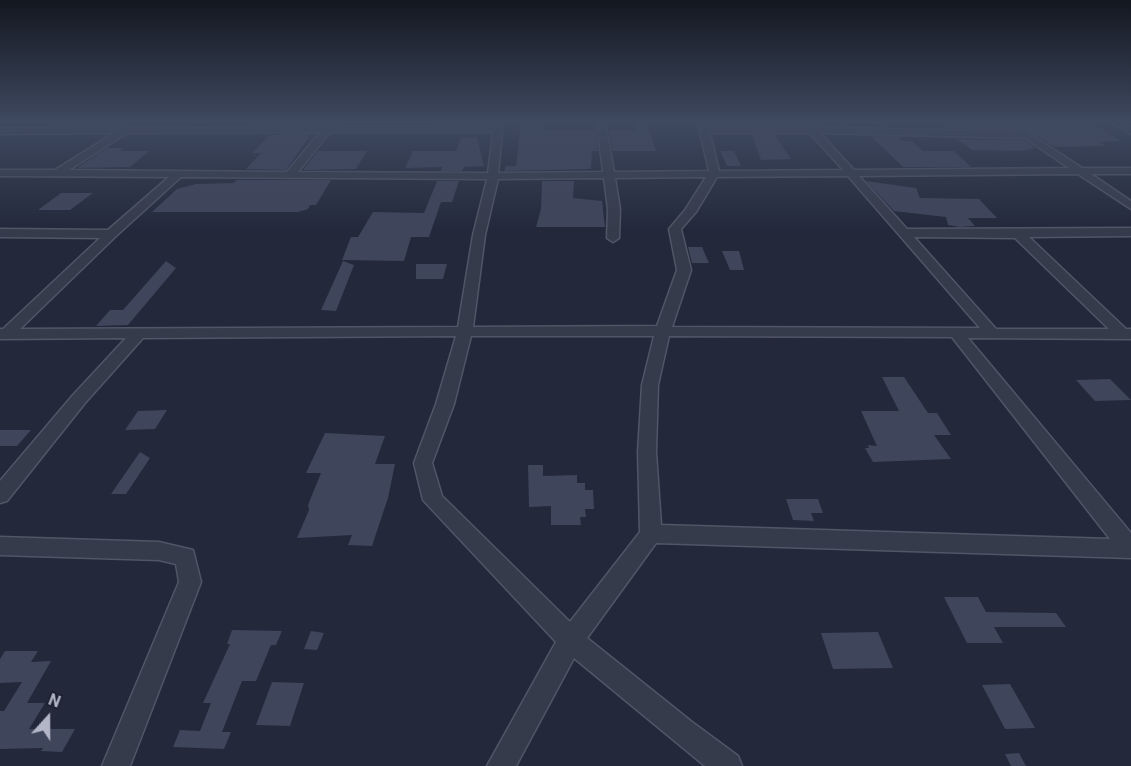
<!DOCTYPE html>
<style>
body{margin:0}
#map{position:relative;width:1131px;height:766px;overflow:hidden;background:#23293b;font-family:Roboto,sans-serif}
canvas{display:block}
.north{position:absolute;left:18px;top:688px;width:60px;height:60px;-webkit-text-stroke:4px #1c2030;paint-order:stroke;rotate:21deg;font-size:16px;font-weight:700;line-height:24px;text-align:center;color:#b2b6c7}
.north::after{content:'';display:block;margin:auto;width:21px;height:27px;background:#b2b6c7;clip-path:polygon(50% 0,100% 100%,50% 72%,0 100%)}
</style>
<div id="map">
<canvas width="1131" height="766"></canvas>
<div class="north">N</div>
</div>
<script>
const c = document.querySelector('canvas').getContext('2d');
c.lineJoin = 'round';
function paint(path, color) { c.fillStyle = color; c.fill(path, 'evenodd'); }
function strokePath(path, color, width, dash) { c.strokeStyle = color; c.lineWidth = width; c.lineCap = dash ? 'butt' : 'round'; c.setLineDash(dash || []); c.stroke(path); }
const building = new Path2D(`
 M521,123H544L545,131L596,130L598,151H592L591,169L504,171L506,166H516Z
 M637,123H647L656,151H612L609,130L636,131Z
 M987,123L1080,124L1086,127H1098L1121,141L1099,142L1106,146L1055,147L1018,124L1012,130L943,128L940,125Z
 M311,134L286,170L246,169L261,153H252L270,135Z
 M752,135H775L791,159L761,160Z
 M871,136L898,137L901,141H912L923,151H954L971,167H903Z
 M477,137L484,166L464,167L462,171H441L442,167L405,168L413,151H456L461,138Z
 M957,139L1024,140L1035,148L1022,151L972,150Z
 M107,148H124L120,151H149L130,167L77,168Z
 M318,151H367L356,169L303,170Z
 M720,151H734L741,166H727Z
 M237,180H331L316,205H310L308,209L298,212H152L177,189L196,184L233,183Z
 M437,181H459L452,202H441L429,237H411L404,261L342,260L351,237H358L373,212L424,213Z
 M542,181H574L573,198L602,201L605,227H536L541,209Z
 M866,181L916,188L920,198L979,199L997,218H968L975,226L960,227L948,225L946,217L894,211Z
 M61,193H93L70,210H38Z
 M688,247H702L709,263H692Z
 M722,251H739L744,270H730Z
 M166,261L176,268L128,325L96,326L110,310H123Z
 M343,261L354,265L336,311L321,310Z
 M416,264H447L443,279H416Z
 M882,377H904L928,413H937L951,435H934L951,459L873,462L865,448H869L868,445L877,446L861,411H899Z
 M1110,379L1131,400L1095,401L1076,380Z
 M167,410L155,429L125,430L138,411Z
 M0,430H31L17,446H0Z
 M325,433L385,436L375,464H395L388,498L372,546L348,545L352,535L297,538L309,510L308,505L321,473H306Z
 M140,452L150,458L126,494H111Z
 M528,465H543V476L577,475V483H585V490H593L594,509H585L586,517H580L581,525H551V506L529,507Z
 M786,499H818L823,513H811L814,521L793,520Z
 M944,597H978L986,612L1056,613L1066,627H994L1003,643H967Z
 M232,630L282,631L276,645H271L256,681H242L222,732H231L224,749L173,747L180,730L200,731L211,703H203L230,644H227Z
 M311,631L324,633L317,650L304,649Z
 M878,632L893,668L833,669L821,633Z
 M5,651H38L31,662L51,661L27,703H45L29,729H75L62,752L41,751L43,748L0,749V711H4L22,682L0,683V659Z
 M272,682L304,683L290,726L256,725Z
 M1010,684L1035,728L1005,729L982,685Z
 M1019,753L1026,766H1011L1005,754Z`);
const minor = new Path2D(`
 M495,123H503L498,173L603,172L597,123H605L614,172L709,171L698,123H707L708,127H805L806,124L809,123L815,127L1016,132L1014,129L1018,126L1082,168H1131V174H1091L1131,201V209L1078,174L859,176L907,229L1131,228V236L1029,237L1126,329H1131V339L968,338L1131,533V558L656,543L587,638L692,722L738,756L742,766H705L574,658L516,766H487L556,642L423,500L414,463L436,404L456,336L143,338L85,403L7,501L0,503V481L73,395L126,338L0,339V329H3L100,238L0,237V229L108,230L169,177L0,176V170H55L114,133L0,134V128L324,127L330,123L334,127L494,126ZM320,132L287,172L69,170L127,133ZM330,132H493L488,173L298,172ZM710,133H810L843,170L719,171ZM820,133L1025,138L1069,168L854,170ZM848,176L980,328L672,327L691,270L681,229L696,212L717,177ZM181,177L487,179L473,235L458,327L20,329L115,237ZM706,177L685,210L669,229L677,270L657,326L473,327L485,235L498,179L604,178L608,209L607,238L613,242L619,238L620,209L615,178ZM914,237L1015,238L1109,329H996ZM471,336H654L642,385L638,452L640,532L570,622L442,496L432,463L454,404ZM669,336L952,337L1110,539L661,525L656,452L658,385Z
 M1112,123H1123L1131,127V134Z
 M0,537L159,542L193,550L201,582L130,766H102L179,582L176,564L159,560L0,555Z`);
paint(building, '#3f455b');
strokePath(minor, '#515666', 3);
paint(minor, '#363b4b');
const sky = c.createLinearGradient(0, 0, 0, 231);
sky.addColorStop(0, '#131720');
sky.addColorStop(0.53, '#3f4960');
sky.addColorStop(1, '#3f496000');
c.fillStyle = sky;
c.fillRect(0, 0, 1131, 231);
</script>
